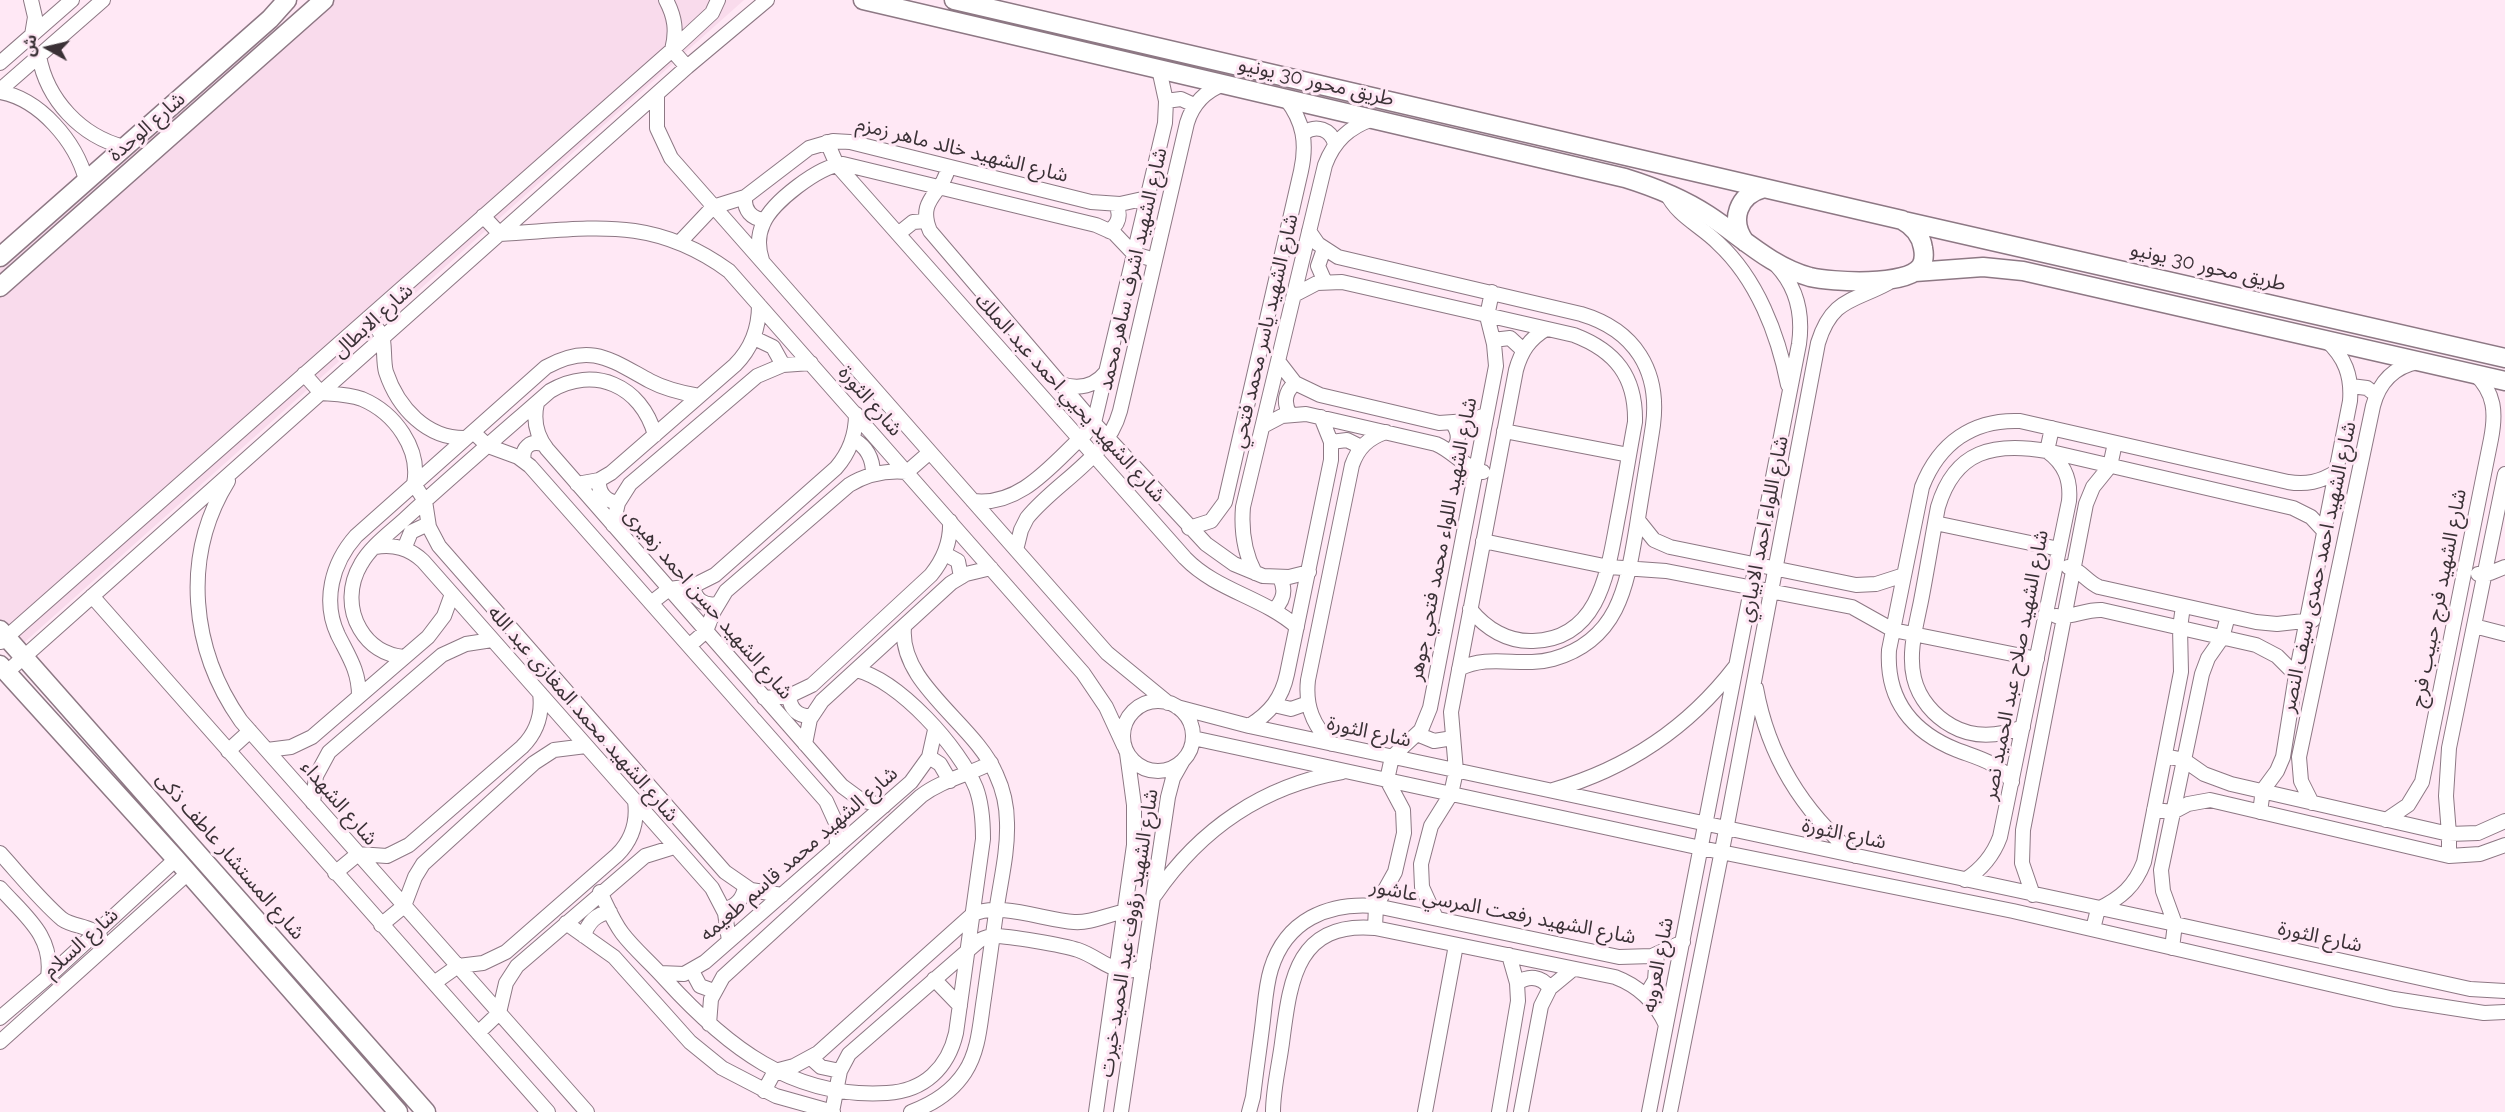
<!DOCTYPE html>
<meta charset="utf-8">
<style>
body{margin:0}
#map{position:relative;width:2505px;height:1112px;overflow:hidden;background:#ffe8f5;font-family:Raleway,"Noto Sans Arabic",sans-serif}
canvas{display:block}
.north{position:absolute;left:18px;top:18px;width:60px;height:60px;-webkit-text-stroke:4px #ffe8f5;paint-order:stroke;rotate:278deg;font-size:16px;font-weight:700;line-height:24px;text-align:center;color:#3a3136}
.north::after{content:'';display:block;margin:auto;width:21px;height:27px;background:#3a3136;clip-path:polygon(50% 0,100% 100%,50% 72%,0 100%)}
</style>
<div id="map">
<canvas width="2505" height="1112"></canvas>
<div class="north">ش</div>
</div>
<script>
const c = document.querySelector('canvas').getContext('2d');
c.lineJoin = 'round';
function paint(path, color) { c.fillStyle = color; c.fill(path, 'evenodd'); }
function strokePath(path, color, width, dash) { c.strokeStyle = color; c.lineWidth = width; c.lineCap = dash ? 'butt' : 'round'; c.setLineDash(dash || []); c.stroke(path); }
function write(font, color, halo, rows, align = 'center') {
  c.font = font + ' Raleway,"Noto Sans Arabic",sans-serif'; c.lineWidth = 6; c.setLineDash([]); c.textBaseline = 'middle'; c.strokeStyle = halo; c.fillStyle = color; for (const [text, x, y, turn = 0] of rows) {
    c.save(); c.translate(x, y); c.rotate((+turn || 0) * Math.PI / 180); c.textAlign = isNaN(turn) ? turn : align; if (halo) c.strokeText(text, 0, 0); c.fillText(text, 0, 0); c.restore();
  }
}
const built = new Path2D(`
 M308,0H744L9,656L0,646V269Z`);
const street = new Path2D(`
 M31,0L35,17L32,35
 M666,0C675,17 677,31 672,50L687,67
 M39,56C47,100 81,136 124,147
 M0,63L72,0
 M0,90L103,0
 M0,92C40,99 76,142 86,180
 M657,95V128L671,158L1107,653L1168,703
 M1166,101L1181,99L1194,105
 M1304,133C1316,124 1331,129 1335,144
 M827,142L837,165L1185,558C1217,591 1263,597 1297,627
 M948,167C944,194 916,198 930,231L1094,423L1206,544L1234,564L1263,576L1289,577L1309,572
 M1666,192C1677,216 1700,225 1718,243C1757,279 1778,334 1788,385
 M745,197C744,210 751,219 765,220
 M483,216L500,234C590,229 651,214 729,271L1083,673L1106,707L1124,746
 M1109,231C1119,224 1121,215 1116,204
 M1309,231L1318,244L1338,257L1581,314C1635,330 1660,371 1653,425C1648,459 1642,492 1637,525C1627,584 1620,640 1553,659C1521,668 1490,653 1459,669
 M898,234L913,222L926,221
 M680,242L713,207L745,197L809,148L833,141L850,142L1091,202L1120,204L1147,198
 M1324,249L1318,266L1325,282
 M762,260C758,248 758,235 763,224C772,202 819,166 843,164L1096,225L1114,233L1134,254L1155,260
 M1294,295L1317,283L1342,282L1574,335C1616,351 1636,377 1635,422C1629,454 1624,486 1618,517C1608,569 1601,639 1533,641C1508,642 1486,629 1470,609
 M368,318C372,323 379,330 382,336C385,342 383,362 386,372C398,408 427,439 466,438
 M754,338L773,347L783,365
 M1493,340L1510,338L1523,350
 M1278,361L1295,383L1320,395L1439,423L1468,421L1486,415
 M304,374L321,393C335,394 349,394 362,399C395,413 421,449 414,484L425,501L429,527L439,546L725,872L751,890L782,895
 M1061,384C1079,390 1095,386 1106,372
 M2351,386L2367,388L2376,395
 M537,403C533,420 536,435 547,449L842,786L861,800L884,806
 M1290,414C1283,403 1285,392 1295,383
 M1263,426L1282,416L1306,414L1436,444C1453,451 1466,469 1483,472
 M1504,431L1629,455
 M473,432L488,446L518,457L530,466L826,801L836,823L837,847
 M853,439C867,447 873,458 873,474
 M1331,442L1347,440L1361,447
 M1451,451C1460,443 1460,433 1452,423
 M524,461C521,448 530,440 543,444
 M599,480C598,493 605,501 618,503
 M228,481C181,557 191,650 241,721L587,1112
 M577,484L599,480L611,473L735,365C752,348 759,329 759,305
 M973,501C1021,507 1053,463 1085,434L1094,423L1165,123L1166,101L1159,69
 M1638,520L1654,540L1670,547L1856,585L1876,584L1904,575
 M1935,523L2059,549
 M613,525L618,503L630,484L757,376L783,365L811,363
 M1189,528L1211,521L1225,502L1301,171C1307,144 1304,122 1286,99
 M1483,541L1609,567L1666,571L1852,607L1893,630L2037,659
 M375,547C394,544 409,548 423,561L712,888L725,913L729,941
 M404,549L411,532L428,524
 M1016,550L1021,530L1027,518C1057,481 1107,459 1120,411L1187,123C1193,103 1205,91 1224,84
 M945,554L958,561L961,577
 M2068,567C2080,569 2087,582 2099,587L2256,622L2277,624L2313,620
 M1255,573C1244,552 1241,531 1243,507L1325,165C1334,141 1349,127 1373,119
 M2478,574L2490,573L2505,567
 M693,586C695,600 704,606 717,604
 M92,596L548,1112
 M651,603L669,589L693,586L715,575L836,468C850,452 856,435 856,414
 M1274,610C1284,600 1286,590 1280,578
 M2056,616C2071,618 2086,609 2102,610L2256,645L2277,656L2296,675
 M2474,626L2505,634
 M904,628C899,684 975,724 996,774C1003,789 1007,806 1007,823C1008,853 1000,883 996,913C992,941 988,970 984,998C980,1023 979,1051 965,1072C952,1092 933,1104 911,1112
 M1,642L672,50L712,13L718,0
 M689,646L706,631L714,611L726,591L849,485C867,474 886,470 907,472L930,452
 M404,657C385,655 370,646 360,629C348,609 349,584 361,564C371,546 391,532 406,518C453,475 502,433 550,391C594,365 641,385 655,435
 M7,672L687,67L767,0
 M1756,688C1768,755 1803,812 1856,856
 M359,696C359,671 349,657 338,635C322,601 332,563 356,536L546,367C591,342 611,360 650,381C665,389 682,393 699,396
 M789,696C790,709 798,717 812,716
 M764,698L789,696L812,685L931,575C944,559 951,542 950,521
 M1123 736a35 35 0 1 1 70 0a35 35 0 1 1-70 0Z
 M1274,705L1291,709L1308,703
 M1177,707L1249,726L2175,924L2470,989L2505,991
 M1249,726C1270,713 1282,698 1287,674L1331,460V442L1321,417
 M2023,727C2000,736 1975,739 1952,726C1934,716 1919,699 1914,678C1908,653 1916,626 1921,601C1927,570 1932,538 1938,507C1955,450 1994,442 2047,451L2293,508L2311,517L2324,531
 M1417,734L1434,741L1453,738
 M1193,738L1701,848L2013,911L2394,999L2484,1013L2505,1012
 M805,744L810,719L822,701L951,583L966,574L991,568
 M1332,744C1313,726 1305,706 1308,680L1352,465C1358,448 1368,438 1386,432
 M267,750L291,747L312,737L428,637L444,616L452,594
 M228,751L250,731
 M2165,756L2184,760L2204,774L2231,784L2449,834L2478,833L2505,821
 M929,757L940,764L950,781
 M2012,782C1998,762 1978,758 1957,750C1912,732 1886,700 1889,650L1922,487C1939,443 1973,419 2020,421L2288,482C2306,485 2320,482 2336,472
 M1553,790C1626,769 1688,728 1735,667
 M313,803L316,776L329,752L442,655L466,644L492,640
 M2312,803L2301,781L2299,757L2373,406C2379,383 2393,367 2418,362
 M2154,810L2173,812L2188,804L2210,800L2449,856L2480,854L2505,845
 M2260,812L2263,790L2277,771L2283,757L2296,675L2350,401C2352,376 2345,357 2326,340
 M2386,820L2408,805L2422,782L2491,439C2496,413 2495,393 2475,374
 M0,853C20,875 40,900 62,919C73,927 92,926 100,936
 M2449,856V834L2446,796L2449,748L2505,474
 M335,873L358,854L387,856L409,845L522,747C537,732 543,715 540,693
 M1965,880C1982,869 1993,856 2000,837L2069,501C2071,480 2065,464 2047,451L2052,428
 M0,888C25,916 54,936 48,977
 M600,892C607,906 613,921 622,933C634,949 651,963 665,979C726,1046 792,1099 887,1093C924,1091 948,1068 956,1033L983,839C983,822 982,804 976,788C960,748 899,680 856,670
 M1155,895C1200,829 1263,786 1342,772
 M2033,895L2022,863L2023,830L2086,504L2093,487L2110,466L2115,443
 M724,909C736,907 743,899 745,887
 M1436,918L1422,887L1421,864L1431,826L1451,794L1456,771L1451,712L1516,370C1521,352 1529,339 1546,329
 M566,923L614,957L690,1042L722,1068L776,1096L833,1112
 M381,925L404,906L415,877L423,864L534,763L554,750L586,746
 M1375,928L1376,906L1395,872L1404,833L1403,810L1387,780L1392,757L1421,730L1430,708L1496,366L1494,344L1487,316L1492,292
 M2093,929L2098,909C2121,898 2135,886 2144,862L2181,672L2180,628L2183,606
 M584,936C588,922 596,914 610,912
 M2172,948L2175,924L2163,891L2161,870L2202,674L2208,658L2222,638L2228,616
 M692,971L700,986L714,991
 M660,973L684,974L705,962L911,782L929,757L935,730
 M934,979L960,1006
 M434,983L458,966L483,963L506,952L617,855C632,840 638,823 635,801
 M1517,983C1529,975 1541,976 1550,988
 M1646,995L1655,980L1657,954
 M0,1018L48,977L176,859
 M709,1024L711,999L723,977L921,796C942,780 968,775 991,763
 M478,1033L499,1013L506,983L517,966L645,856L674,847
 M0,1042L188,873
 M811,1058L821,1067L840,1071
 M764,1091L775,1071L794,1066L818,1053L973,914C999,902 1045,920 1074,922C1101,924 1124,902 1150,915
 M832,1112L840,1071L849,1054L980,940C984,938 989,936 994,936C1009,936 1063,945 1078,950C1102,958 1115,979 1143,967
 M1096,1112L1134,845V805L1127,753
 M1121,1112L1168,797L1173,778L1182,762
 M1249,1112L1253,1097C1256,1071 1260,1046 1263,1020C1265,1003 1266,985 1271,969C1286,920 1328,902 1376,906L1619,957L1652,956L1683,942
 M1273,1112C1273,1089 1279,1066 1282,1043C1290,983 1295,921 1375,928L1615,977C1639,986 1655,1001 1666,1025
 M1425,1112L1456,945
 M1499,1112L1518,1001L1517,983L1509,955
 M1521,1112L1541,1006L1550,988L1573,969
 M1649,1112L1799,344C1803,315 1797,287 1776,265
 M1670,1112L1726,830L1818,343C1832,298 1853,302 1888,283`);
const secondary = new Path2D(`
 M863,0L1625,178C1654,187 1682,198 1708,215C1742,237 1770,266 1810,277C1831,282 1908,287 1921,266C1924,261 1924,253 1923,248C1921,235 1913,226 1902,220L1764,188C1738,195 1729,220 1745,242
 M954,0L1764,188
 M1904,221L2505,358
 M0,257L270,19L287,0
 M1915,272L1983,267L2023,271L2505,381
 M0,287L324,0
 M0,630L426,1112
 M0,665L176,859L398,1112`);
const streetNames = [
 ["طريق محور 30 يونيو",1316,82,13],
 ["شارع الوحدة",147,127,-41],
 ["شارع الشهيد خالد ماهر زمزم",962,150,14],
 ["طريق محور 30 يونيو",2208,267,13],
 ["شارع الشهيد اشرف ساهر محمد",1133,269,-77],
 ["شارع الابطال",373,321,-42],
 ["شارع الشهيد ياسر محمد فتحي",1265,331,-77],
 ["شارع الشهيد يحيي احمد عبد الملك",1070,398,48],
 ["شارع الثورة",870,401,49],
 ["شارع اللواء احمد الابياري",1764,529,-79],
 ["شارع الشهيد اللواء محمد فتحي جوهر",1443,539,-79],
 ["شارع الشهيد احمد حمدى سيف النصر",2319,567,-78],
 ["شارع الشهيد فرج حبيب فرج",2439,598,-79],
 ["شارع الشهيد حسن احمد زهيرى",708,604,49],
 ["شارع الشهيد صلاح عبد الحميد نصر",2016,665,-79],
 ["شارع الشهيد محمد المغازى عبد الله",583,714,49],
 ["شارع الثورة",1369,732,12],
 ["شارع الشهداء",339,803,49],
 ["شارع الثورة",1844,834,12],
 ["شارع الشهيد محمد قاسم طعيمه",799,854,-41],
 ["شارع المستشار عاطف ذكى",230,856,49],
 ["شارع الشهيد رفعت المرسي عاشور",1503,912,11],
 ["شارع الشهيد رؤوف عبد الحميد خيرت",1129,933,-81],
 ["شارع الثورة",2320,937,12],
 ["شارع السلام",81,943,-42],
 ["شارع العروبه",1658,965,-79]
];
paint(built, '#f9dbec');
strokePath(street, '#8d7884', 16);
strokePath(secondary, '#8d7884', 21);
strokePath(street, '#fff', 14);
strokePath(secondary, '#fff', 18);
write('20px', '#3a3136', '#ffe8f5', streetNames);
</script>
